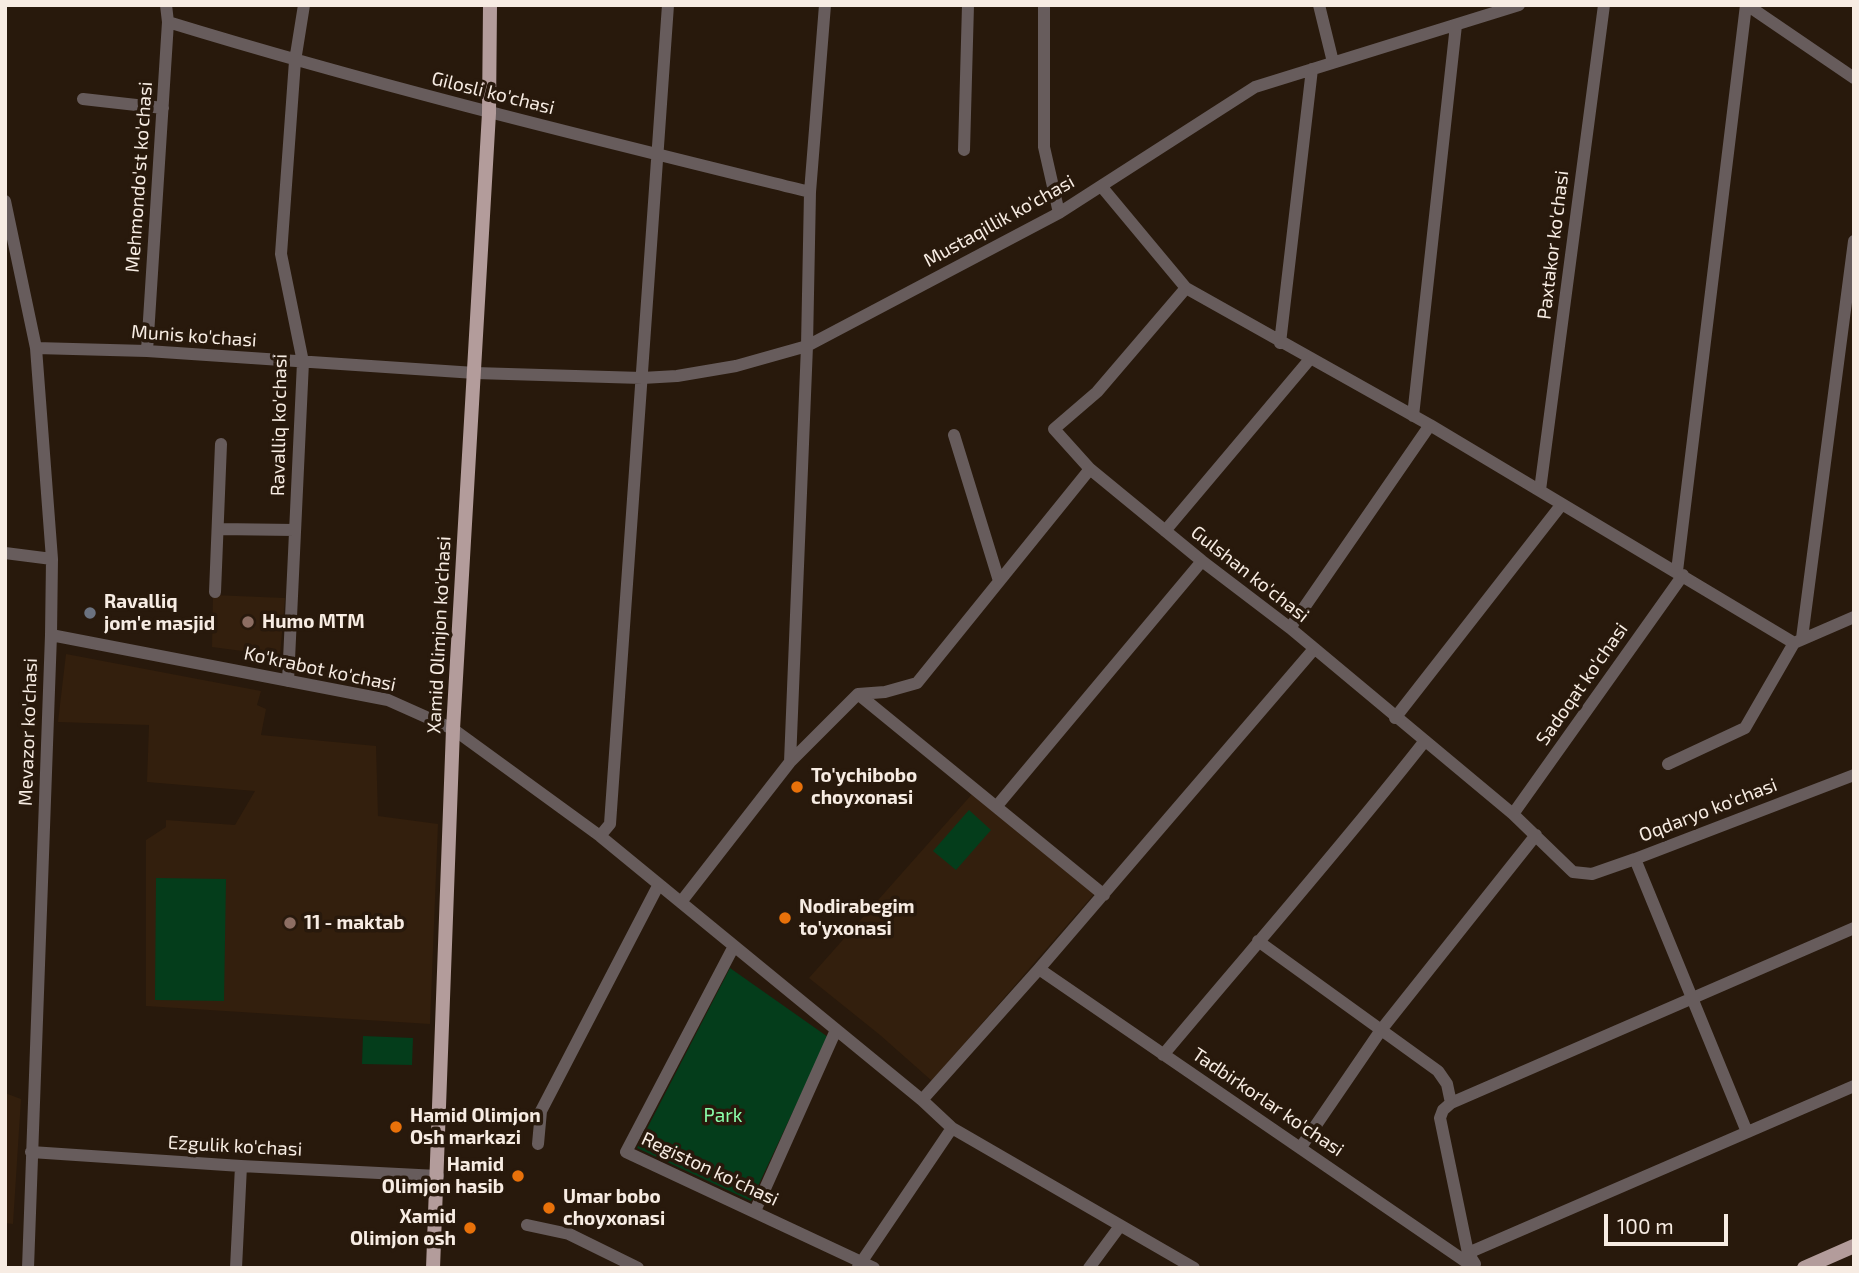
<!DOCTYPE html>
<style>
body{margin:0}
#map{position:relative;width:1859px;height:1273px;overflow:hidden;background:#28190c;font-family:"Exo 2",sans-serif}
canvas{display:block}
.frame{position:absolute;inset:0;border:7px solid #f7ece3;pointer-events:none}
.scale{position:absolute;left:1604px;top:1214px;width:124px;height:32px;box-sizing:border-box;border:4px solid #f7ece3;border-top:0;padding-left:9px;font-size:21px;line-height:24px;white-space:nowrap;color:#f7ece3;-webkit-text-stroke:5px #28190c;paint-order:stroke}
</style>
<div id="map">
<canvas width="1859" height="1273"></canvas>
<div class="frame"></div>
<div class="scale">100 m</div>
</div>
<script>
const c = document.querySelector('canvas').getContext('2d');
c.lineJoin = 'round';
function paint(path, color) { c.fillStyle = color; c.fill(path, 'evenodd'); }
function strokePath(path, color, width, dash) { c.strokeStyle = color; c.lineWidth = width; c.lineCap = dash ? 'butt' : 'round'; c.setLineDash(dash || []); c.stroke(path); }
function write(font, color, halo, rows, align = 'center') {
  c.font = font + ' "Exo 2",sans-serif'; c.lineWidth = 7; c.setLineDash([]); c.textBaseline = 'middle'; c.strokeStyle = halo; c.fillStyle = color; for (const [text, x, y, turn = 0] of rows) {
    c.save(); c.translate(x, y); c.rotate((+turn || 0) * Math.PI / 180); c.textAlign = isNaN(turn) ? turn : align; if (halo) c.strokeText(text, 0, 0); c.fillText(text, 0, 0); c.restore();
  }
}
const built = new Path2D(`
 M213,595L285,598L280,656L212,647Z
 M66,654L261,691L257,705L266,709L261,735L376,746L378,816L438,824L430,1024L146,1006V840L166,827V820L235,825L255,791L147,782L149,725L58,722Z
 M973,793L1094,894L932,1081L880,1035L809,978Z
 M5,1093L21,1099L13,1224L5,1223Z`);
const green = new Path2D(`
 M969,810L991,830L956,870L933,851Z
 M156,878L226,879L224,1001L155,1000Z
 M730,968L828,1037L751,1201L637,1148Z
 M363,1036L413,1038L412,1065L362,1064Z`);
const minor = new Path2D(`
 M1044,5V147L1059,213
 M1319,5L1333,62
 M1747,5L1854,78
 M168,22C380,87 595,139 810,192
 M83,99L163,108
 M964,150L968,5
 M1101,186L1186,288L1430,425L1794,643
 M5,201L36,348L52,559L51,635L28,1268
 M1186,288L1097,392L1054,429L1090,469L1202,561L1290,628L1513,814L1573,872L1592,874L1635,859L1854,775
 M1280,343L1312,69
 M36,348L147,351L475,373L642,378L677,376L736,366L807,346L1059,213L1255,87L1519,5
 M147,351L168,22L166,5
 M1413,416L1456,25
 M954,435L999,581
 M1540,490L1604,5
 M218,529L295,530
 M1165,531L1310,359
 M5,553L52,559
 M1677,571L1746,5
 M215,592L221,444
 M1290,628L1430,425
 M51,635L388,700L453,729L600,836L922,1100L952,1128L1194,1268
 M1802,638L1854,241
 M288,681L303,362L281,254L295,61L304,5
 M858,694L1104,895
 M1395,718L1562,504
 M790,762L858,694L885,692L917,683L1090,469
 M1668,764L1745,728L1794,643L1854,617
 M996,807L1202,561
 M1513,814L1683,575
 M600,836L610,824L668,5
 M1635,859L1747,1132
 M681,902L790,762L807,346L810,192L825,5
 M1258,941L1438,1071L1447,1084L1451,1103L1854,928
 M734,946L626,1152L874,1268
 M1039,969L1475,1268
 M1163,1055C1250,951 1340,849 1424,742
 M922,1100L1039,969L1314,649
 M1451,1103L1443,1110L1440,1118L1468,1253
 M538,1144L541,1111L659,884
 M1301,1147L1381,1030L1536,835
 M31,1152L241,1166L438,1176
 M755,1211L836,1030
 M527,1225L569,1234L638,1268
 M1475,1264L1468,1253L1854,1086
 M858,1267L952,1128
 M236,1268L241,1166
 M1089,1268L1120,1226`);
const major = new Path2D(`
 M433,1268L453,729L489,113L490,5
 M1804,1268L1854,1246`);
const markers = [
 [90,613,7,"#6b7280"],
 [248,622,7,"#8d6e63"],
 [797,787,7,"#e8710a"],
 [785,918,7,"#e8710a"],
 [290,923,7,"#8d6e63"],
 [396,1127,7,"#e8710a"],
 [518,1176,7,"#e8710a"],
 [549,1208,7,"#e8710a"],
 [470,1228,7,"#e8710a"]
];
const streetNames = [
 ["Gilosli ko'chasi",493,93,14],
 ["Mehmondo'st ko'chasi",139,177,-86],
 ["Mustaqillik ko'chasi",999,221,-29],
 ["Paxtakor ko'chasi",1553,245,-83],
 ["Munis ko'chasi",194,336,4],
 ["Ravalliq ko'chasi",279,425,-89],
 ["Gulshan ko'chasi",1250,574,38],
 ["Xamid Olimjon ko'chasi",439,635,-87],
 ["Ko'krabot ko'chasi",320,669,12],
 ["Sadoqat ko'chasi",1582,684,-55],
 ["Mevazor ko'chasi",28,732,-88],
 ["Oqdaryo ko'chasi",1708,810,-21],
 ["Tadbirkorlar ko'chasi",1268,1102,34],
 ["Ezgulik ko'chasi",235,1146,3],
 ["Registon ko'chasi",710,1169,25]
];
const poiNames = [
 ["Ravalliq",104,602],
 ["jom'e masjid",104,624],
 ["Humo MTM",262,622],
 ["To'ychibobo",811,776],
 ["choyxonasi",811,798],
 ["Nodirabegim",799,907],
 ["to'yxonasi",799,929],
 ["11 - maktab",304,923],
 ["Hamid Olimjon",410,1116],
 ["Osh markazi",410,1138],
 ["Hamid",504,1165,"right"],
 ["Olimjon hasib",504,1187,"right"],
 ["Umar bobo",563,1197],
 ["choyxonasi",563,1219],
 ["Xamid",456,1217,"right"],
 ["Olimjon osh",456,1239,"right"]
];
const parkNames = [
 ["Park",723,1116]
];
paint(built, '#331f0d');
paint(green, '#043d1b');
strokePath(minor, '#675c5c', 12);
strokePath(major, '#b39c9b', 14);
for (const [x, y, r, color] of markers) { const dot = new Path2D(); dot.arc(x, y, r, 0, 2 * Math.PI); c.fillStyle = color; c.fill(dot); strokePath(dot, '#28190c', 2.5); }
write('19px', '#f7ece3', '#28190c', streetNames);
write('bold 19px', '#f7ece3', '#28190c', poiNames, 'left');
write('19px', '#8bffab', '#28190c', parkNames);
</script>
